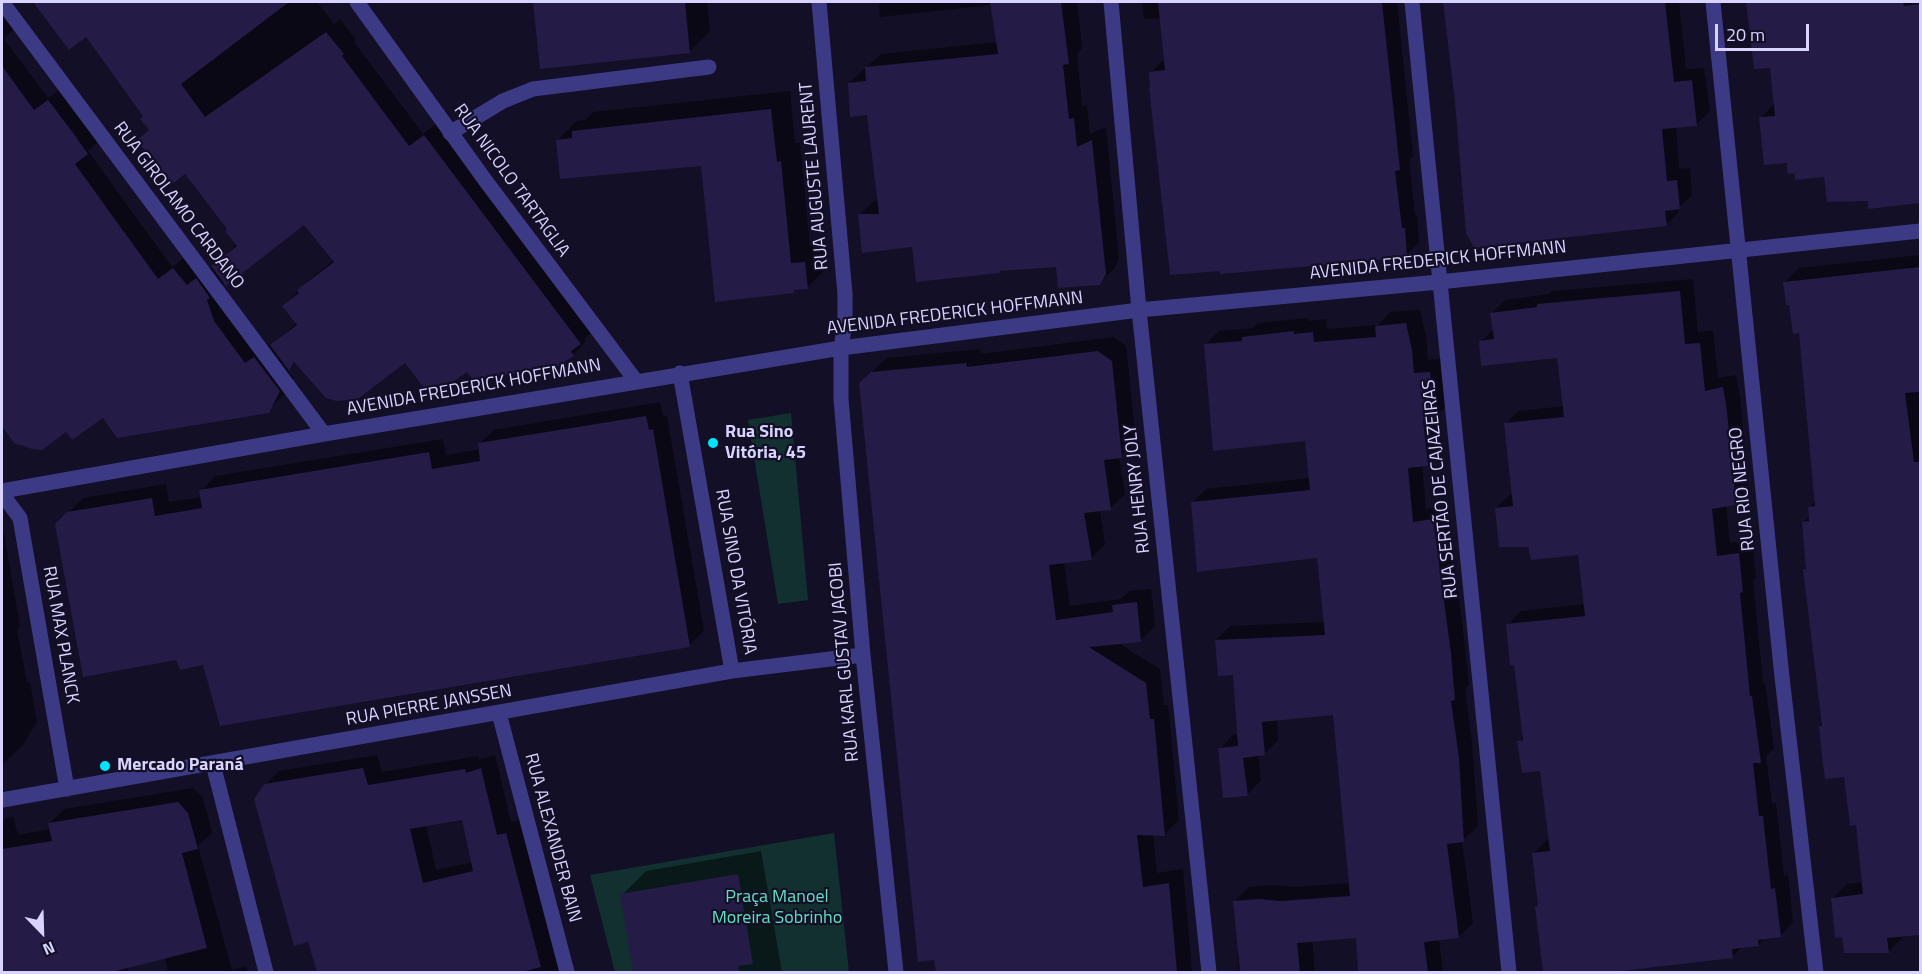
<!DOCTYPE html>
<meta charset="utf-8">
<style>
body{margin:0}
#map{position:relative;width:1922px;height:974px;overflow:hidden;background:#130f26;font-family:"Titillium Web",sans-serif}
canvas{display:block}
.frame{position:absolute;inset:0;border:3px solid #d9d4ff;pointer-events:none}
.north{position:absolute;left:12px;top:902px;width:60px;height:60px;-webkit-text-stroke:4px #130f26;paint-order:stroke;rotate:157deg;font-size:16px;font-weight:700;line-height:24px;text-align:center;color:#d9d4ff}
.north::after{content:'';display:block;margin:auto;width:21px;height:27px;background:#d9d4ff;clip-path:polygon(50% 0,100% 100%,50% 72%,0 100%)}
.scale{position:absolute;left:1715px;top:24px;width:94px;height:27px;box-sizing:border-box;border:3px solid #d9d4ff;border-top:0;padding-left:8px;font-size:18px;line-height:21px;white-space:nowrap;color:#d9d4ff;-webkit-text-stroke:4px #130f26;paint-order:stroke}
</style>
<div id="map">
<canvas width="1922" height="974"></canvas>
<div class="frame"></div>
<div class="north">N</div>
<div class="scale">20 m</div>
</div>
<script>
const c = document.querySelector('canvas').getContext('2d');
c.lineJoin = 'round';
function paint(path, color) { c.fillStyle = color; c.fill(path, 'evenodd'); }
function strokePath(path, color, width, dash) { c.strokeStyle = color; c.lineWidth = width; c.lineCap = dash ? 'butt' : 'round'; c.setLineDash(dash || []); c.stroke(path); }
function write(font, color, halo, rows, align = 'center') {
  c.font = font + ' "Titillium Web",sans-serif'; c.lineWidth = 4.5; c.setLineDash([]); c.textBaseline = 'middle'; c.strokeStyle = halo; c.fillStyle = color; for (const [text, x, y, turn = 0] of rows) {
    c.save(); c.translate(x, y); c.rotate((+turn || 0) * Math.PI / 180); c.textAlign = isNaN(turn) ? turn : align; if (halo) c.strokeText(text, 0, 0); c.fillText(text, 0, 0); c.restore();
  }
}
const green = new Path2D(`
 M791,413L808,600L778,604L748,420Z
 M834,833L849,972H615L590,875Z`);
const shadow = new Path2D(`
 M35,2H317L334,24L340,19L356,40L354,42L423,134L438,122L594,330L584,339L586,341L573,355L468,370L405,361L296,362L288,371L293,377L286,392L268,411L104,416L67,430L15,442L2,424V7L16,27L4,39L48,98L62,88L101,139L88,151L172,267L188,255L201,273L210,266L211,268L237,244L228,229L186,172L139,140L150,129L145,116L86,34L69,48ZM304,223L334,260L312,277L284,306L297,323L270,347L268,344L260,351L220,286Z
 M534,2H707L710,31L689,52L541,67Z
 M879,2H1077L1082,48L1077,54L1082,106L1087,105L1090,134L1106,127L1119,258L1114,269L1099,283L1058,265L1003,269L1000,272L914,246L859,215L874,201H878L868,113L849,83L881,54L998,42L992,5L880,17Z
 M1142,2H1397L1413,156L1409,160L1415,215H1417L1419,242L1406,255L1151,73L1164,59L1161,18L1144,19Z
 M1445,2H1679L1686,69L1704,68L1710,111L1697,124L1676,126L1679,169L1690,168L1692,195L1678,208L1679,212L1666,225L1456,102Z
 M1765,2H1920V202L1870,207L1869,199L1825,176L1796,172L1761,118L1775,103Z
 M790,91L795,143H800L810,245L824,244L827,268L808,287L797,288L794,292L702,164L558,140L577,121L585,120L593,112Z
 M1920,255V933L1902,935V938L1888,952L1843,935L1833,898L1847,884L1864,882L1858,824L1845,775L1820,726L1823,723L1804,570L1807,566L1803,523L1810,516V507L1816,500L1800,331L1785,282L1799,268Z
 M1693,279L1698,332L1713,330L1718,378L1736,375L1740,397L1749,491L1736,504L1726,506L1730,543L1752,540L1756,578L1753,580L1763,683H1765L1774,748L1766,756L1772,804L1776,803L1784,876L1788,875L1793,922L1780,936L1766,938L1758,945L1742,947L1733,956L1606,972H1545L1537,907L1539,905L1533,854L1547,840H1550L1541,769L1519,741L1524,736L1515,663L1508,625L1521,611L1585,604L1579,554L1529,545L1496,508L1510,495H1513L1505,424L1519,411L1564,406L1559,356L1481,342L1494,329L1492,313L1505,300L1549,294L1552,291Z
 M1420,310L1426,336L1428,360L1444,358L1449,403L1438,414L1442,451L1427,465H1422L1426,509L1447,506L1464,638L1469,685L1465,689L1472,743L1478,826L1462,841L1473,923L1458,937L1439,939L1443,972H1360L1357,936L1312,940L1315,972H1239L1237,953L1240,951L1235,901L1249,887L1274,885L1295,887L1350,883L1334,713L1277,719L1278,740L1264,754L1258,755L1261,780L1247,795L1220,749L1234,734H1239L1234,674L1216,640L1230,626L1325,622L1318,557L1192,503L1206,489L1310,478L1306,439L1205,345L1219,331L1253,328L1258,323L1308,318V321L1326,319L1327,329L1378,325L1390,312Z
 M1113,337L1126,346L1136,442L1119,457L1125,494L1110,508L1100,510L1105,544L1091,559L1064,562L1070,606L1121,599L1129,591L1151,589L1155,626L1141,640L1118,643L1160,669L1164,705H1168L1179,820L1165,834H1153L1157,873L1183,869L1192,972H938L864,379L887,358L980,349L981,354Z
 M660,402L663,416H667L704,631L690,645L204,664L177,658L57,524L83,498L166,484L169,502L202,497L201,491L215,476L443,439L446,455L480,449L479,444L494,430Z
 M2,521L20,627L17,630L27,682H30L37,722L22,746L4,763L2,764Z
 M377,755L382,772L478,756L479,760L495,755L511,822L519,820L560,972H318L265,785L279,771ZM463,818L473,862L436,870L426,825Z
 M193,788L203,798L212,833L198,846L232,970L246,966L248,972H168L165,958L127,967L128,972H2V819L13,817L18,835L51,829L49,824L64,809Z
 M761,851L782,972H635L622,895L646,871Z`);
const building = new Path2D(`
 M33,2H289L181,84L205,117L326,32L344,54L342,56L409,146L424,135L581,344L571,351L574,356L554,368L473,380L467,372L450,384L424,388L405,363L358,399L336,401L326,398L294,362L289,371L270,345L297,325L282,306L299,293L297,290L334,262L304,225L226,286L211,266L237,246L225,231L227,229L185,174L171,185L137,140L149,130L140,119L143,116L86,37L69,50Z
 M533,2H685L690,53L540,69Z
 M990,2H1061L1069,64L1063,65L1069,119L1074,118L1077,147L1092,140L1106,274L1100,285L1058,288L1056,267L1000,271V273L916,282L912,247L862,253L858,214H879L867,115L850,117L848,83L866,81L865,67L998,54Z
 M1158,2H1382L1400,170L1395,171L1402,228H1405L1407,257L1290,268L1220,274V271L1170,275L1149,87H1150L1149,72L1165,70Z
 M1443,2H1665L1674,82L1692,80L1697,126L1662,129L1667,181L1677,180L1680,209L1665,211L1667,226L1474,248L1466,233L1455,102Z
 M1746,2H1903L1904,6L1920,4V203L1868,209V201L1827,202L1824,177L1795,180V174L1787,173V163L1764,165L1759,117L1775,116L1770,68L1754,69Z
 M2,66L34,110L48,100L71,130L88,154L75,164L158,279L173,268L187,285L196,278L210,298L207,300L214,321L245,363L254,357L280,391L269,413L117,438L103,418L72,440L66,432L42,450L32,449L14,443L2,426Z
 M771,109L777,162L781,161L791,263L805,262L808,289L794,290L795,293L715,302L701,166L560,179L556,140L572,138V131Z
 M1920,267V392L1905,393L1914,462H1920V935L1887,938L1889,953H1844L1842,937L1835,938L1831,898L1863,894L1856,825L1850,826L1844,777L1825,779L1822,757L1819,726H1822L1803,569H1806L1802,522L1809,521L1808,507L1815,506L1799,333L1793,334L1789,305H1786L1783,282Z
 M1680,291L1685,344L1700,343L1705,391L1723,387L1727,411L1736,505L1712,509L1717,556L1739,553L1743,592L1740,593L1750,696H1752L1761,763H1753L1759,816H1763L1771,889L1775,888L1781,937L1758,940L1759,946L1732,949L1733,958L1612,972H1543L1535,907L1538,906L1532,853L1550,851L1540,771L1522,773L1517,741L1523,740L1514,665H1510L1506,624L1585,616L1578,555L1531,560L1528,547H1499L1495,508L1513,506L1504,423L1564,417L1557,358L1481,366L1479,341L1494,339L1490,313L1537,307V304Z
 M1406,323L1412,350L1414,373L1430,372L1436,418L1423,420L1428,466L1408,468L1413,522L1433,519L1451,653L1455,700L1451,701L1459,758L1464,842L1447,844L1459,938L1424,942L1428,972H1358L1356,938L1297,943L1300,972H1240L1233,901L1259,899L1280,901L1350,896L1333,715L1262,722L1265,755L1243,758L1248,796L1223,798L1218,748L1238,746L1233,675L1218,676L1215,640L1325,635L1317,558L1197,572L1191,502L1310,490L1305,441L1213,451L1204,344L1242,341V337L1294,331V334L1313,332L1314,342L1376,337L1375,326Z
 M1098,351L1112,361L1122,458L1104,460L1111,510L1084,513L1092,560L1049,565L1056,620L1113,612L1112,605L1137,602L1141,642L1089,647L1146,683L1150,719H1154L1165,836L1137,835L1143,887L1169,883L1177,972H936L934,960L918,962L859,383L871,372L966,363L967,367Z
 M646,416L649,430L653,429L690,647L220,726L203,665L180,670L176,660L83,677L55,524L67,512L152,498L155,516L202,508L199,490L429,452L432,469L480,461L478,443Z
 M363,768L368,785L465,769L466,773L481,768L497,835L506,833L541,967L522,972H317L308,942L294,946L254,799L264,784ZM462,820L473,871L423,883L410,829Z
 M178,802L188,813L198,849L182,853L207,948L112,972H2V849L52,841L48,823Z
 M738,874L753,964L738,966L739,972H633L620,894Z`);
const service = new Path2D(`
 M450,133L503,101L533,89L709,67`);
const minor = new Path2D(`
 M2,2L324,434
 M357,2L485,180L636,381
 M819,2L845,294V323L841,348V399L863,655L896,972
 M1111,2L1139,310L1209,972
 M1412,2L1509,972
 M1713,2L1782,677L1816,972
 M680,373L732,671
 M2,491L324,434L841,348L1139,310L1439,282L1920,231
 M2,494L20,518L67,789
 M499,713L567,972
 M213,764L266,972
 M2,800L732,671L863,655`);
const markers = [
 [713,443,6,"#00e5ff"],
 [105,766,6,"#00e5ff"]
];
const streetNames = [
 ["RUA AUGUSTE LAURENT",815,176,-95],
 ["RUA NICOLO TARTAGLIA",511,181,54],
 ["RUA GIROLAMO CARDANO",178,206,53],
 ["AVENIDA FREDERICK HOFFMANN",1438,261,-6],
 ["AVENIDA FREDERICK HOFFMANN",955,314,-7],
 ["AVENIDA FREDERICK HOFFMANN",474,388,-10],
 ["RUA HENRY JOLY",1138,489,-96],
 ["RUA SERTÃO DE CAJAZEIRAS",1441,489,-96],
 ["RUA RIO NEGRO",1743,489,-96],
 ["RUA SINO DA VITÓRIA",735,572,80],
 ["RUA MAX PLANCK",60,635,80],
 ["RUA KARL GUSTAV JACOBI",845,662,-95],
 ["RUA PIERRE JANSSEN",429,706,-10],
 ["RUA ALEXANDER BAIN",552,838,75]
];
const poiNames = [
 ["Rua Sino",725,433],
 ["Vitória, 45",725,454],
 ["Mercado Paraná",117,766]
];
const parkNames = [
 ["Praça Manoel",777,898],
 ["Moreira Sobrinho",777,919]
];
paint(green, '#12302f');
paint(shadow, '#0007');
paint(building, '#241b47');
strokePath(service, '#3d3a85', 15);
strokePath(minor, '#3d3a85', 15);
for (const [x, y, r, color] of markers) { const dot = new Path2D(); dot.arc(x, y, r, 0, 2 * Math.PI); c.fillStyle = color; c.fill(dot); strokePath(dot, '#130f26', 2); }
write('18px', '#d9d4ff', '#130f26', streetNames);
write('bold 18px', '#d9d4ff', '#130f26', poiNames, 'left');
write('18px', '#5fe0c0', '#130f26', parkNames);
</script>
